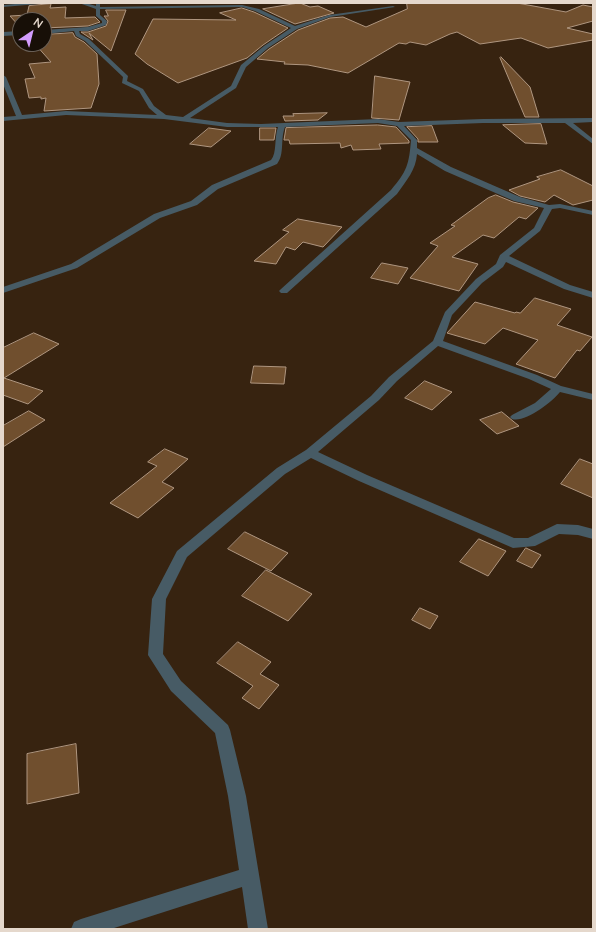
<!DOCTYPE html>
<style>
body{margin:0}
#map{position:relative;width:596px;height:932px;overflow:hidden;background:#372310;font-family:Lato,sans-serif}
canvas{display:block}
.frame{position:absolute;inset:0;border:4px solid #e5d8cc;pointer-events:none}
.north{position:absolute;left:12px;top:12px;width:40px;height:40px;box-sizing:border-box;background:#170f07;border:1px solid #695f56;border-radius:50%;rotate:35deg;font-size:11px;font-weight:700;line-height:16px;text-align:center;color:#e5d8cc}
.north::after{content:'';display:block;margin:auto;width:14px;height:18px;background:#d29cfd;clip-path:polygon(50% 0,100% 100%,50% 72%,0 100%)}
</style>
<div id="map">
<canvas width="596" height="932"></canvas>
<div class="frame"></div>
<div class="north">N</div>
</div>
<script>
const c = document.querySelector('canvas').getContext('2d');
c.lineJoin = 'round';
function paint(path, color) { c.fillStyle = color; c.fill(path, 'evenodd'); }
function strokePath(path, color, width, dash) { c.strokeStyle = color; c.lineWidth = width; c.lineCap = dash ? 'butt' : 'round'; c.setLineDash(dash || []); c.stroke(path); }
const building = new Path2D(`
 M300,3L310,7L318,6L334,13L295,24L263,9Z
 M407,3H517L566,12L583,5L593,7V21L567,28L593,34V40L548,48L521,38L480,44L457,32L450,34L426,45L410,42L406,44L399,43L348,73L308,65L284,64L285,62L257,59L269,49L298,30L330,18L343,17L366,27L407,9Z
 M51,4L50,8L66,7L65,18L95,17L100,22L88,26L44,28V20H20V27L10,16L27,15L29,6Z
 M242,8L254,12L288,28L263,45L247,58L178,83L147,64L135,54L153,19L236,20L220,13Z
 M106,10H126L111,51L89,33L93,40L81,32H88L106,26L108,21L104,16H108Z
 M73,33L75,37L84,42L97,54L99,84L91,108L44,111L46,98L41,99V97L29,98L25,79L35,78L29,64L51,62L35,44H44V35Z
 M501,57L530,87L539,117H525L500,58Z
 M375,76L410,82L399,120L372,118Z
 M327,113L318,120L285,121L283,116H294L293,114Z
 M541,124L547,144L525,143L503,125Z
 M378,125L396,127L409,141V143L379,144L381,149L353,150L351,145L341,148L340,143L290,144L289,140H284L286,128Z
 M432,126L438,142H418V139L407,127Z
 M209,128L231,131L211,147L190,144Z
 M260,128H276L274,140H260Z
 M561,170L593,186V200L573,205L554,195L545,202L520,196L509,190L540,179L537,177Z
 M496,195L513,202L538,208L526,219L519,217L494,238L483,235L452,257L478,264L459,291L410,278L438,246L430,243L455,226L451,225L488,198Z
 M298,219L342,227L323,247L303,242L295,250L286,247L276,264L254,261L289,232L283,230Z
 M382,263L408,268L398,284L371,278Z
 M535,298L571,309L557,325L592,337L580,351L577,350L555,378L516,364L538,340L503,328L485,344L447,333L475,302L515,313L516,312L520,313Z
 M34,333L59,344L4,378L43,391L28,404L3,395V348Z
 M254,366L286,367L284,384L251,383Z
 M425,381L452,392L432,410L405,398Z
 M29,411L45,420L3,447V426Z
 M502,412L519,426L497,434L480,420Z
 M165,449L188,459L162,482L174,488L138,518L110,503L157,466L148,462Z
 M580,459L593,464V498L561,484Z
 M245,532L288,553L271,571L228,549Z
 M479,539L506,551L488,576L460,562Z
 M526,548L541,555L532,568L517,561Z
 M266,570L312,594L288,621L242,596Z
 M420,608L438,616L430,629L412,620Z
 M238,642L271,662L260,674L279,685L259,709L242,698L253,686L217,663Z
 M76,744L79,793L27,804V754Z`);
const minor = new Path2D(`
 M27,3H50L3,7V5Z
 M79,3H86L96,6V3H100V7L242,5L259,9L295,26L329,15L393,6L395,7L330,17L297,29L268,48L246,67L236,88L190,118L227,123L261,124L378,119L399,122L483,119L593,118V122L573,123L593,139V144L565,123H483L404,126L417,140V148L451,167L520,197L549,205L560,204L593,211V215L560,208L552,209L540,231L509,256L570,285L593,292V298L564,289L506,262L503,267L482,283L452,315L443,341L537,375L561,386L593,394V400L560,392C552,402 525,423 512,419L510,417L512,415L535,403L551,389L529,379L438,346L397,381L379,400L318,452L367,475L514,538H528L557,524L578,525L593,529V539L578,535L559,534L535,546L513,548L359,481L311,458L285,474L187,557L166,599L163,654L181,681L228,725L230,730L246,796L268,929H248L242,887L111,929H71L74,922L81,919L239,870L228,796L215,733L171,691L148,655L152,599L177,551L277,468L306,450L371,396L389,377L433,341L445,312L476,279L496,264L500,255L534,228L544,208L514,201L445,171L417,154C416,170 406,181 397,194L287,293H281L279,291L281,289L391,190C407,171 409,165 411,140L397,126L378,123L285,127C280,139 285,154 277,164L218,189L197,205L160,218L77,268L3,293V287L71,264L154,214L191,201L212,185L271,160C277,153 274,138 278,127H227L164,119L66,115L3,121V117L16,116L3,84V75L6,77L22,115L66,111L157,115L149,108L139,91L122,83L123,77L85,41L76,36L74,31L44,34V30L88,27L102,23V21L96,16V9ZM242,7L255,11L291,28L264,46L241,65L231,86L183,117L166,115L154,106L143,89L127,81L128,76L89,39L80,34L79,31H88L106,25L107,21L100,15V9Z
 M20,31V35L3,36V32Z`);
paint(building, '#704f2e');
strokePath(building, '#af9680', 1);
paint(minor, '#475b65');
</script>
